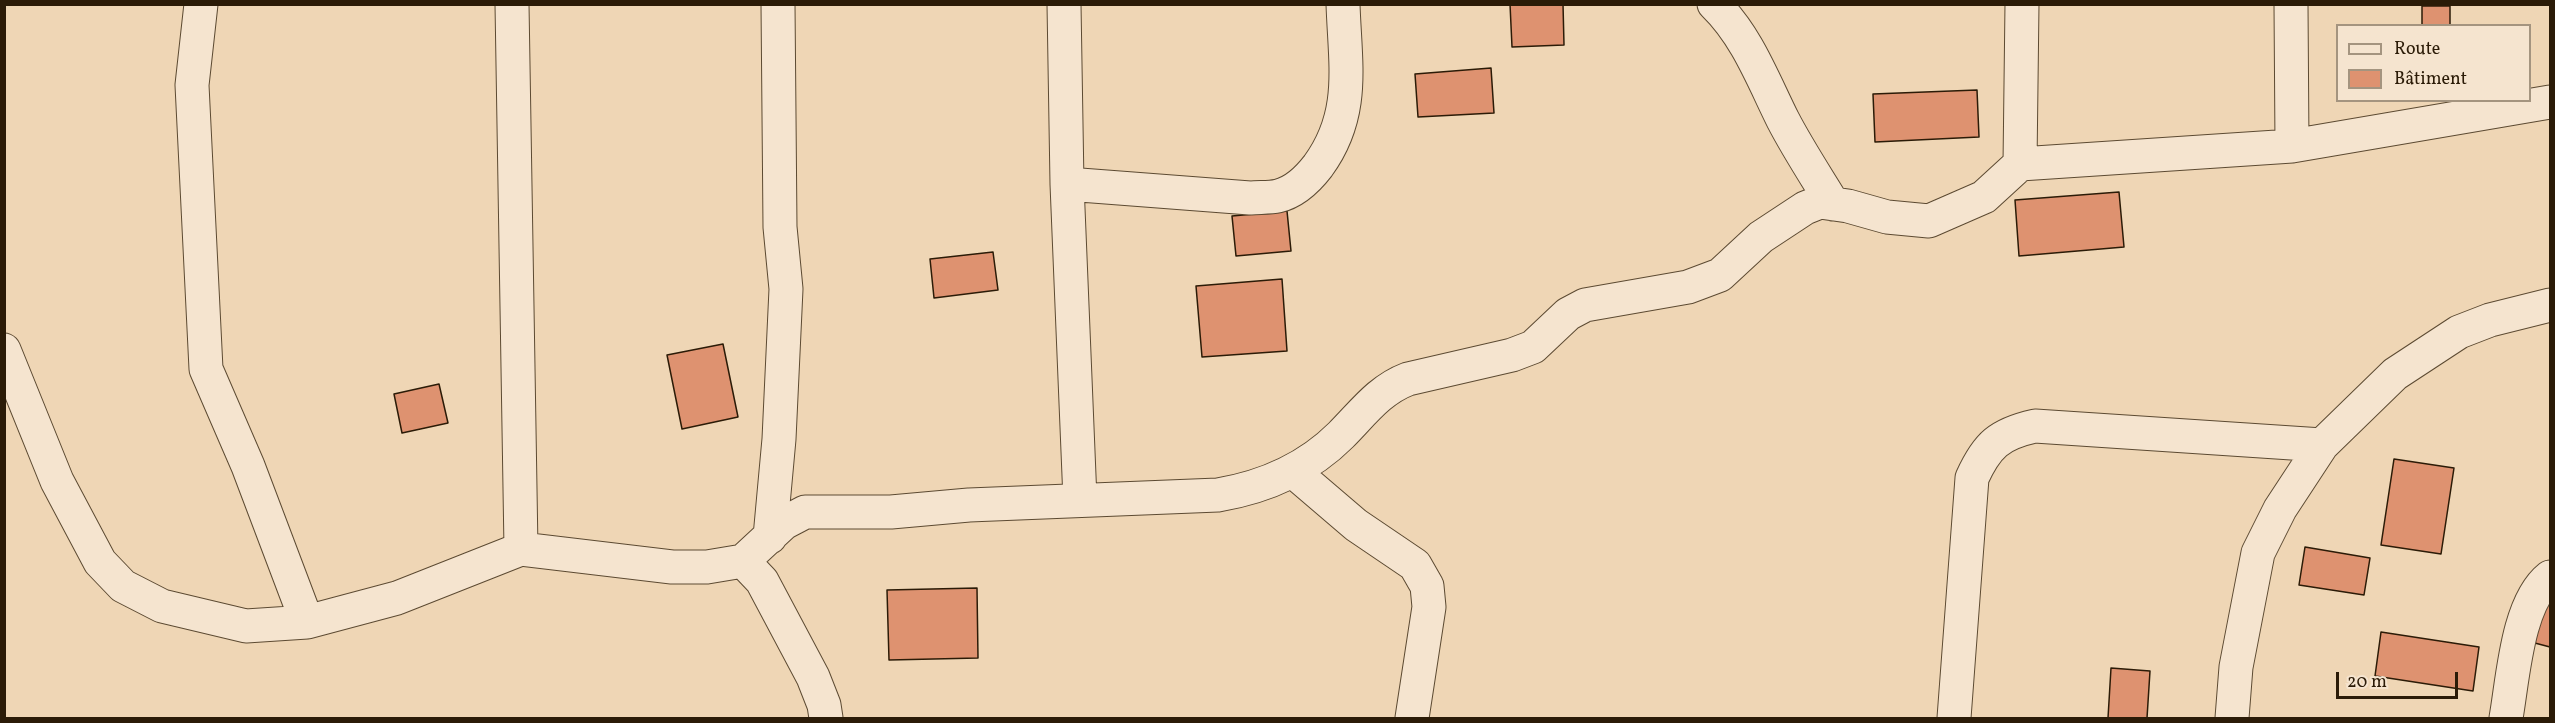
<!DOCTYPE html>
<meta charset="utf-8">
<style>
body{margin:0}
#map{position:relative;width:2555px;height:723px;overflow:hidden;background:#efd6b5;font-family:Vollkorn,serif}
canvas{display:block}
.frame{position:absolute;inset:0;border:6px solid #2b1b07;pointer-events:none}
.legend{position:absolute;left:2336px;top:24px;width:195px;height:78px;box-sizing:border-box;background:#f5e4cf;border:2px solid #a4947f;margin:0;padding:8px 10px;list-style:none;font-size:18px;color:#2b1b07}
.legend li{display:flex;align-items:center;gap:12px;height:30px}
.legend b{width:30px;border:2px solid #a4947f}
.scale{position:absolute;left:2336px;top:672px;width:122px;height:27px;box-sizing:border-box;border:3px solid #2b1b07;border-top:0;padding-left:8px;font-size:18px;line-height:21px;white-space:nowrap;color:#2b1b07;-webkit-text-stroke:4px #f5e4cf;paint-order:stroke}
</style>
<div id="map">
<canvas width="2555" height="723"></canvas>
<div class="frame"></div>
<ul class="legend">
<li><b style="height:8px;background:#f5e4cf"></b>Route</li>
<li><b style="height:16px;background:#de9270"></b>Bâtiment</li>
</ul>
<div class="scale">20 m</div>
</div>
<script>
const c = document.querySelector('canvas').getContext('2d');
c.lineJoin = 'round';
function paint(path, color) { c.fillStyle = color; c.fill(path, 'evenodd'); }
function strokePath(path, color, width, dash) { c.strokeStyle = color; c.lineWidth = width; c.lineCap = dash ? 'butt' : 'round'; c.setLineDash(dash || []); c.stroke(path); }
const building = new Path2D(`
 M1510,4H1563L1564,45L1512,47Z
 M2422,6H2450V26H2422Z
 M1491,68L1494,113L1418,117L1415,74Z
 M1977,90L1979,137L1875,142L1873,94Z
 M2119,192L2124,247L2019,256L2015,200Z
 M1287,211L1291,251L1236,256L1232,216Z
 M993,252L998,290L934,298L930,259Z
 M1282,279L1287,351L1202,357L1196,286Z
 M723,344L738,417L682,429L667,355Z
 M439,384L448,423L402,433L394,394Z
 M2394,459L2454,468L2441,554L2381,545Z
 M2305,547L2370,558L2364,595L2299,585Z
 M977,588L978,658L889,660L887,590Z
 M2542,599L2550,601V647L2531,642Z
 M2381,632L2479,647L2473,691L2375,676Z
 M2111,668L2150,671L2147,718H2108Z`);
const street = new Path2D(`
 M201,4L192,85L206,369L248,466L307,622
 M512,4L521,549
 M1064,4L1067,184L1080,500
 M1714,4C1747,36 1763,80 1783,120C1798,149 1816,176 1833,204
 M2291,4L2292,146
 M2020,164L2022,4
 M1067,184L1250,198C1259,197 1269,198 1278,196C1295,192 1308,179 1318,166C1356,114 1345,65 1343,4
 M4,350L57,481L100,562L123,586L162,606L246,626L307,622L397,598L521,549L672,567H707L743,561L784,523L805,512H891L969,505L1218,495C1265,487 1307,469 1341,435C1363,413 1379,390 1408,379L1512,355L1533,347L1568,314L1585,305L1688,287L1720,275L1761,237L1805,208L1820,202L1848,206L1887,217L1929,221L1984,197L2020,164L2292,146L2550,102
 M1294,472L1356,525L1415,565L1427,586L1429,607L1412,718
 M770,537L779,439L786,289L780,227L778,4
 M743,561L762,581L813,677L824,705L826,718
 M1954,718L1972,478C1987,445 1999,434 2035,426L2322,445
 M2232,718L2236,667L2258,553L2280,509L2322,445L2395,374L2459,332L2490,320L2550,305
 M2506,718C2513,679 2517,603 2550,577`);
paint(building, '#de9270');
strokePath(building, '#2b1b07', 1.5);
strokePath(street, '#5c4a32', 35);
strokePath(street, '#f5e4cf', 33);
</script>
